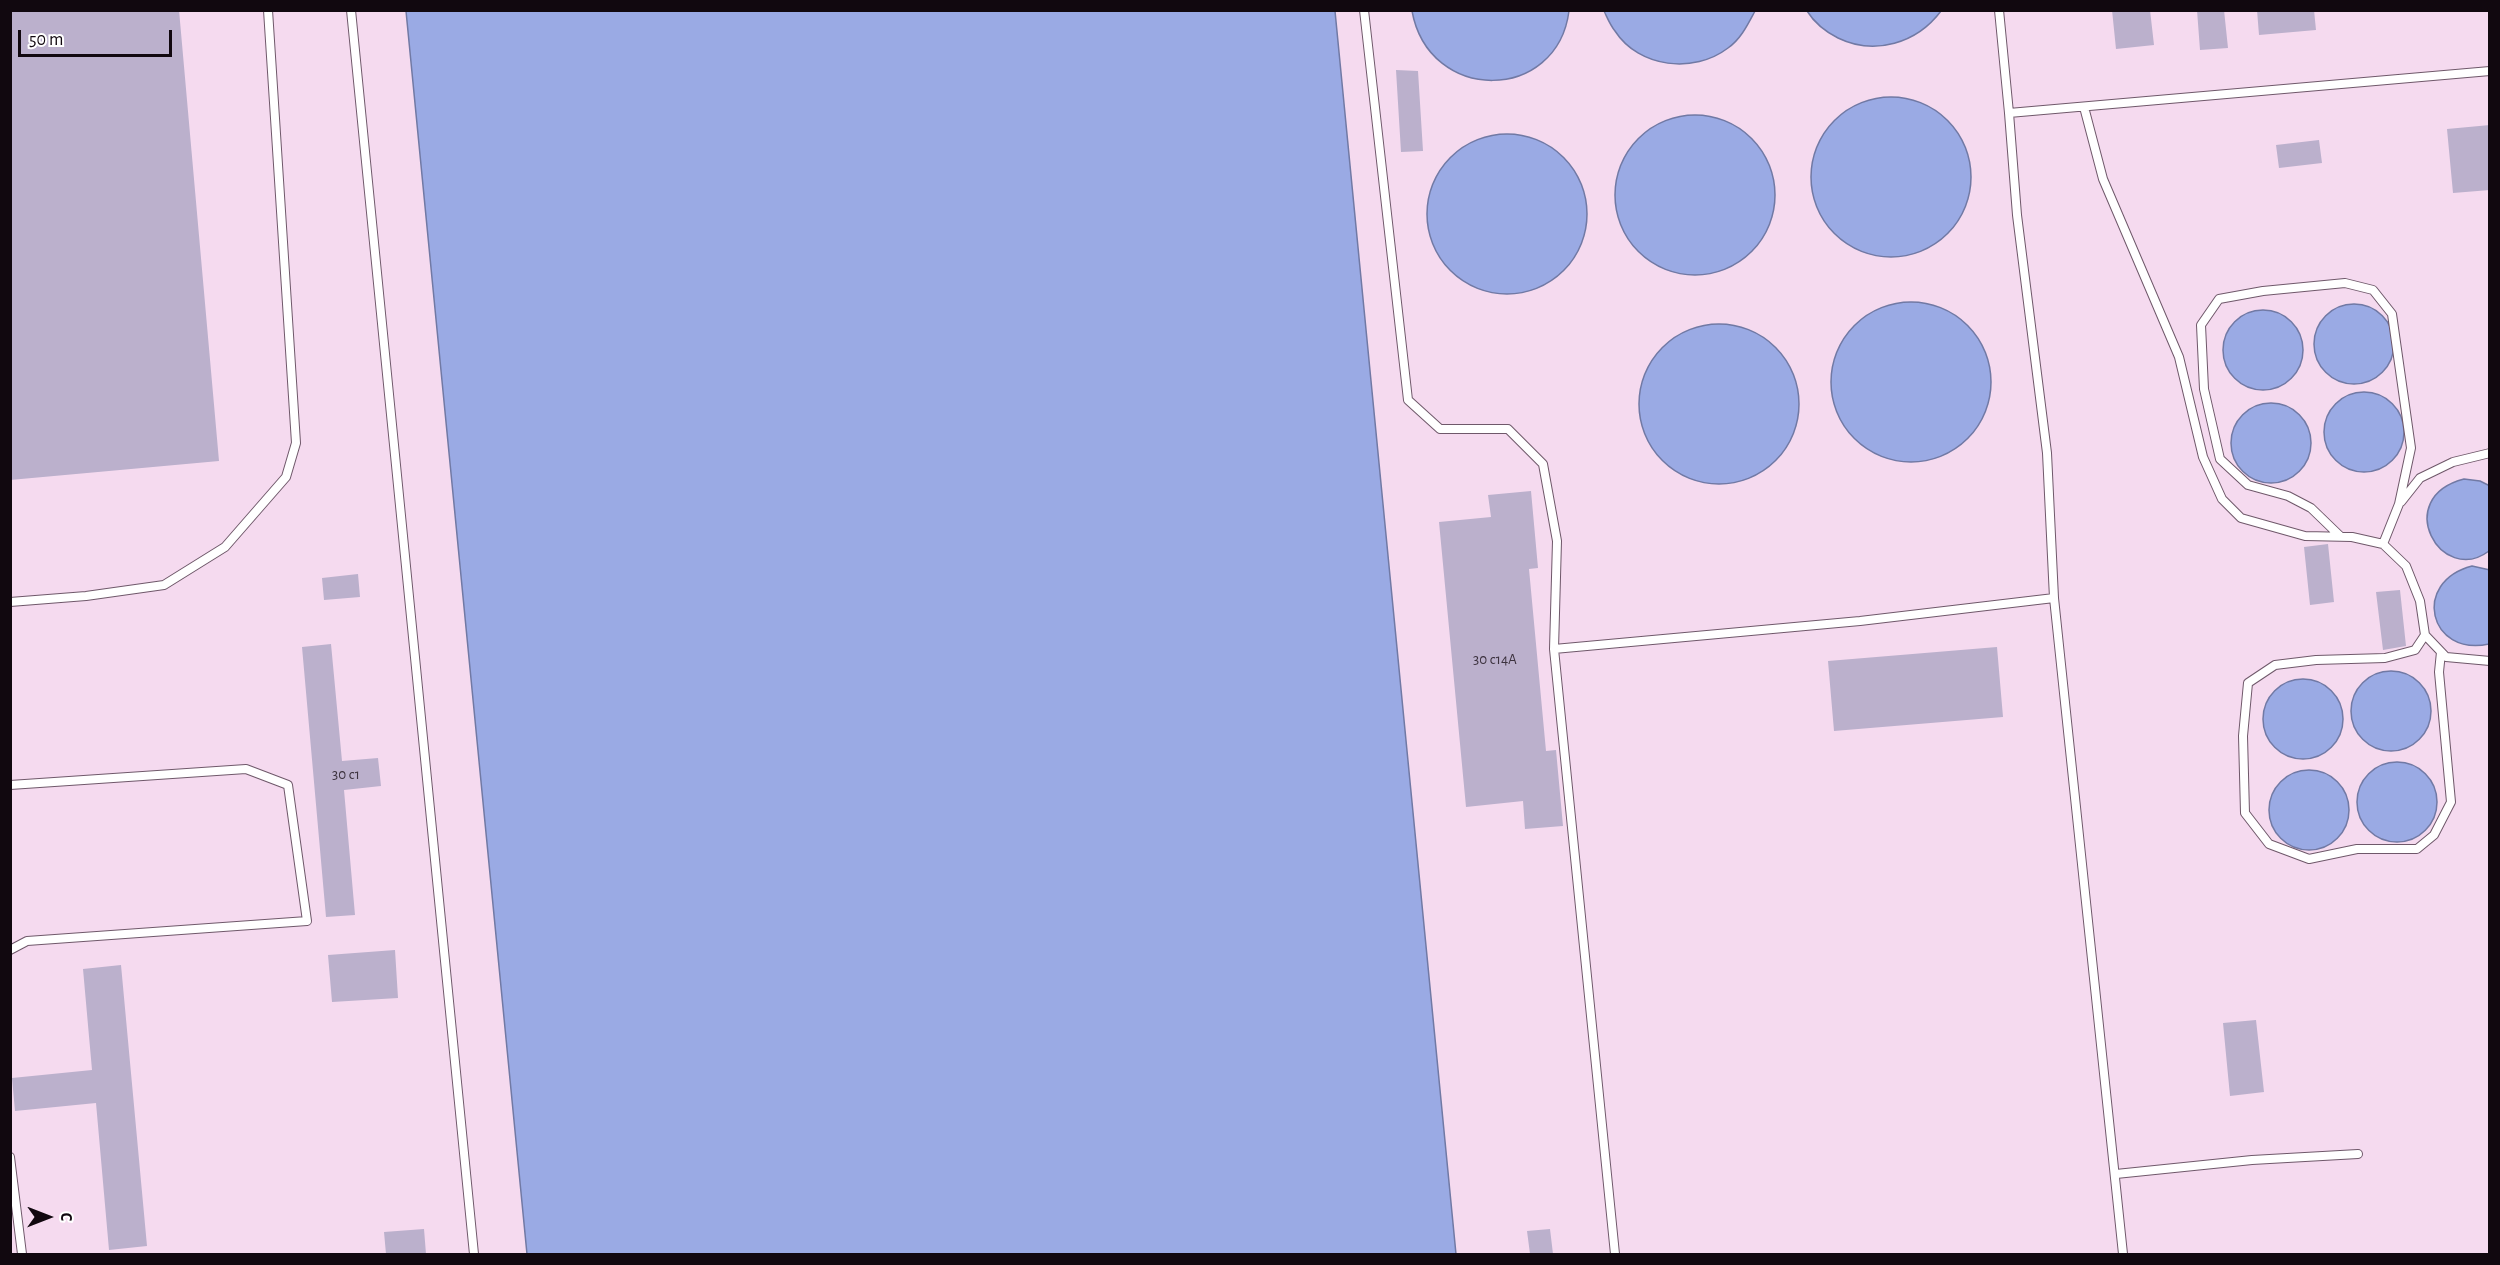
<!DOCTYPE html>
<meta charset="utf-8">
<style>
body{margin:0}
#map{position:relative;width:2500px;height:1265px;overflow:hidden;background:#f5daef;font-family:"Alegreya Sans",sans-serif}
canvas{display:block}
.frame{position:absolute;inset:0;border:12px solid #11080f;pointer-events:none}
.north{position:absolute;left:18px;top:1187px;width:60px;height:60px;-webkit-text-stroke:4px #fff;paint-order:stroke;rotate:90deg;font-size:16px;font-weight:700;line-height:24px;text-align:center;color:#11080f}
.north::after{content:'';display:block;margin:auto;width:21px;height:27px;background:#11080f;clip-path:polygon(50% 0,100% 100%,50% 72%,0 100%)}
.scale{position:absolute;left:18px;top:30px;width:154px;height:27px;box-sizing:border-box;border:3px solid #11080f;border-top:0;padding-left:8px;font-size:18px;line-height:21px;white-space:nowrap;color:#11080f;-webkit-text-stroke:4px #fff;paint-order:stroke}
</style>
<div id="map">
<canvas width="2500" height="1265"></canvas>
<div class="frame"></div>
<div class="north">С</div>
<div class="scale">50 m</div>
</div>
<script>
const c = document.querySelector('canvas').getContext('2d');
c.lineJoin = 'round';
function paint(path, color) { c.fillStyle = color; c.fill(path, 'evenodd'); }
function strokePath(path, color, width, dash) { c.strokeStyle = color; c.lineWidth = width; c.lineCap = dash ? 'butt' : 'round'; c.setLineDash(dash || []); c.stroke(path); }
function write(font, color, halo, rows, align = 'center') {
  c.font = font + ' "Alegreya Sans",sans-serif'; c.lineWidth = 5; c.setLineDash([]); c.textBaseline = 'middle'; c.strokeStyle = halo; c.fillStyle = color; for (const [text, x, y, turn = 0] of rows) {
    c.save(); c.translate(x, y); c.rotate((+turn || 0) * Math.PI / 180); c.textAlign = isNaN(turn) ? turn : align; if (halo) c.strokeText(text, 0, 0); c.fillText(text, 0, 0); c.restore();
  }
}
const water = new Path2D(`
 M406,11H1335L1456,1254H527Z
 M1412,11V10L1569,11C1557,103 1429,104 1412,11Z
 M1604,11H1755C1748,24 1741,39 1728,48C1694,74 1639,68 1615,31C1610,25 1607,17 1604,11Z
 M1807,11H1941C1917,43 1875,56 1838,38C1826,32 1814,22 1807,11Z
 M1811 177a80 80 0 1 1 160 0a80 80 0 1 1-160 0Z
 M1615 195a80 80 0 1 1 160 0a80 80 0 1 1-160 0Z
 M1427 214a80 80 0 1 1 160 0a80 80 0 1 1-160 0Z
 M1831 382a80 80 0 1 1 160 0a80 80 0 1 1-160 0Z
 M2314 344a40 40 0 1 1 80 0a40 40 0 1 1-80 0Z
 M2223 350a40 40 0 1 1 80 0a40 40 0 1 1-80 0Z
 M1639 404a80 80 0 1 1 160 0a80 80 0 1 1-160 0Z
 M2324 432a40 40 0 1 1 80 0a40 40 0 1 1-80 0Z
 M2231 443a40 40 0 1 1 80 0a40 40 0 1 1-80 0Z
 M2464,479L2480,481L2490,486L2489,551C2441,587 2391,498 2464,479Z
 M2472,566L2490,570L2489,644C2429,657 2411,582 2472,566Z
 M2351 711a40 40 0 1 1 80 0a40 40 0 1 1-80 0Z
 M2263 719a40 40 0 1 1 80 0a40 40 0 1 1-80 0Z
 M2357 802a40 40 0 1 1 80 0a40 40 0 1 1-80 0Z
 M2269 810a40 40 0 1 1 80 0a40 40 0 1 1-80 0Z`);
const building = new Path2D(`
 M10,10H179L219,461L10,480Z
 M2112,10H2150L2154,45L2116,49Z
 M2197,10H2224L2228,48L2200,50Z
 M2257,10H2314L2316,30L2259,35Z
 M1396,70L1418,71L1423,151L1401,152Z
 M2490,125V190L2453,193L2447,129Z
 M2319,140L2322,163L2279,168L2276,145Z
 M1531,491L1538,568L1529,569L1546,751L1556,750L1563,826L1525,829L1523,801L1466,807L1439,522L1491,517L1488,495Z
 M2328,544L2334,602L2310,605L2304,547Z
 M358,574L360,597L324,600L322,578Z
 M2400,590L2406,646L2383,650L2376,592Z
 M331,644L342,761L378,758L381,786L344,790L355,915L326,917L302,647Z
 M1997,647L2003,717L1834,731L1828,661Z
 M395,950L398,998L332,1002L328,955Z
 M121,965L147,1246L109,1250L96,1103L15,1111L12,1078L92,1070L83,969Z
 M2256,1020L2264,1092L2230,1096L2223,1023Z
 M424,1229L426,1254H386L384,1232Z
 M1550,1229L1553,1254H1530L1527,1231Z`);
const service = new Path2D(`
 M351,10L474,1254
 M1364,10L1408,400L1440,429H1508L1543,464L1557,541L1554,649L1615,1254
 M1999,10L2009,113L2490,71
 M2084,107L2103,179L2179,357L2203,457L2222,499L2241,518L2305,536L2352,537L2383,544L2406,566L2420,601L2425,635L2446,657L2490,661
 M2009,113L2017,215L2047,453L2054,598L2123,1254
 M2401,502L2420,478L2453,462L2490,453
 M2340,536L2311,508L2288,496L2248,485L2220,459L2204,389L2201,325L2219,299L2263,291L2345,283L2373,290L2392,314L2411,448L2399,504L2383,544
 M10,602L86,596L164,585L225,547L286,477L296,443L268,10
 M2425,635L2415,650L2385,658L2316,660L2275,665L2248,683L2243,736L2245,813L2269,844L2309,859L2357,849H2417L2434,835L2451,802L2439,672L2441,652
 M1554,649L1860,621L2054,598
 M10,785L246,769L288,785L307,921L27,941L10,950
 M10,1157L22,1254
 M2116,1174L2252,1160L2358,1154`);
const numberNames = [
 ["30 с14А",1495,659],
 ["30 с1",346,774]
];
paint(water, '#9aaae4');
strokePath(water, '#7179a4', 1.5);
paint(building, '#bbb0cc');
strokePath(service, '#6f586a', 10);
strokePath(service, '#fff', 8);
write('15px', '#3c323e', null, numberNames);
</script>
